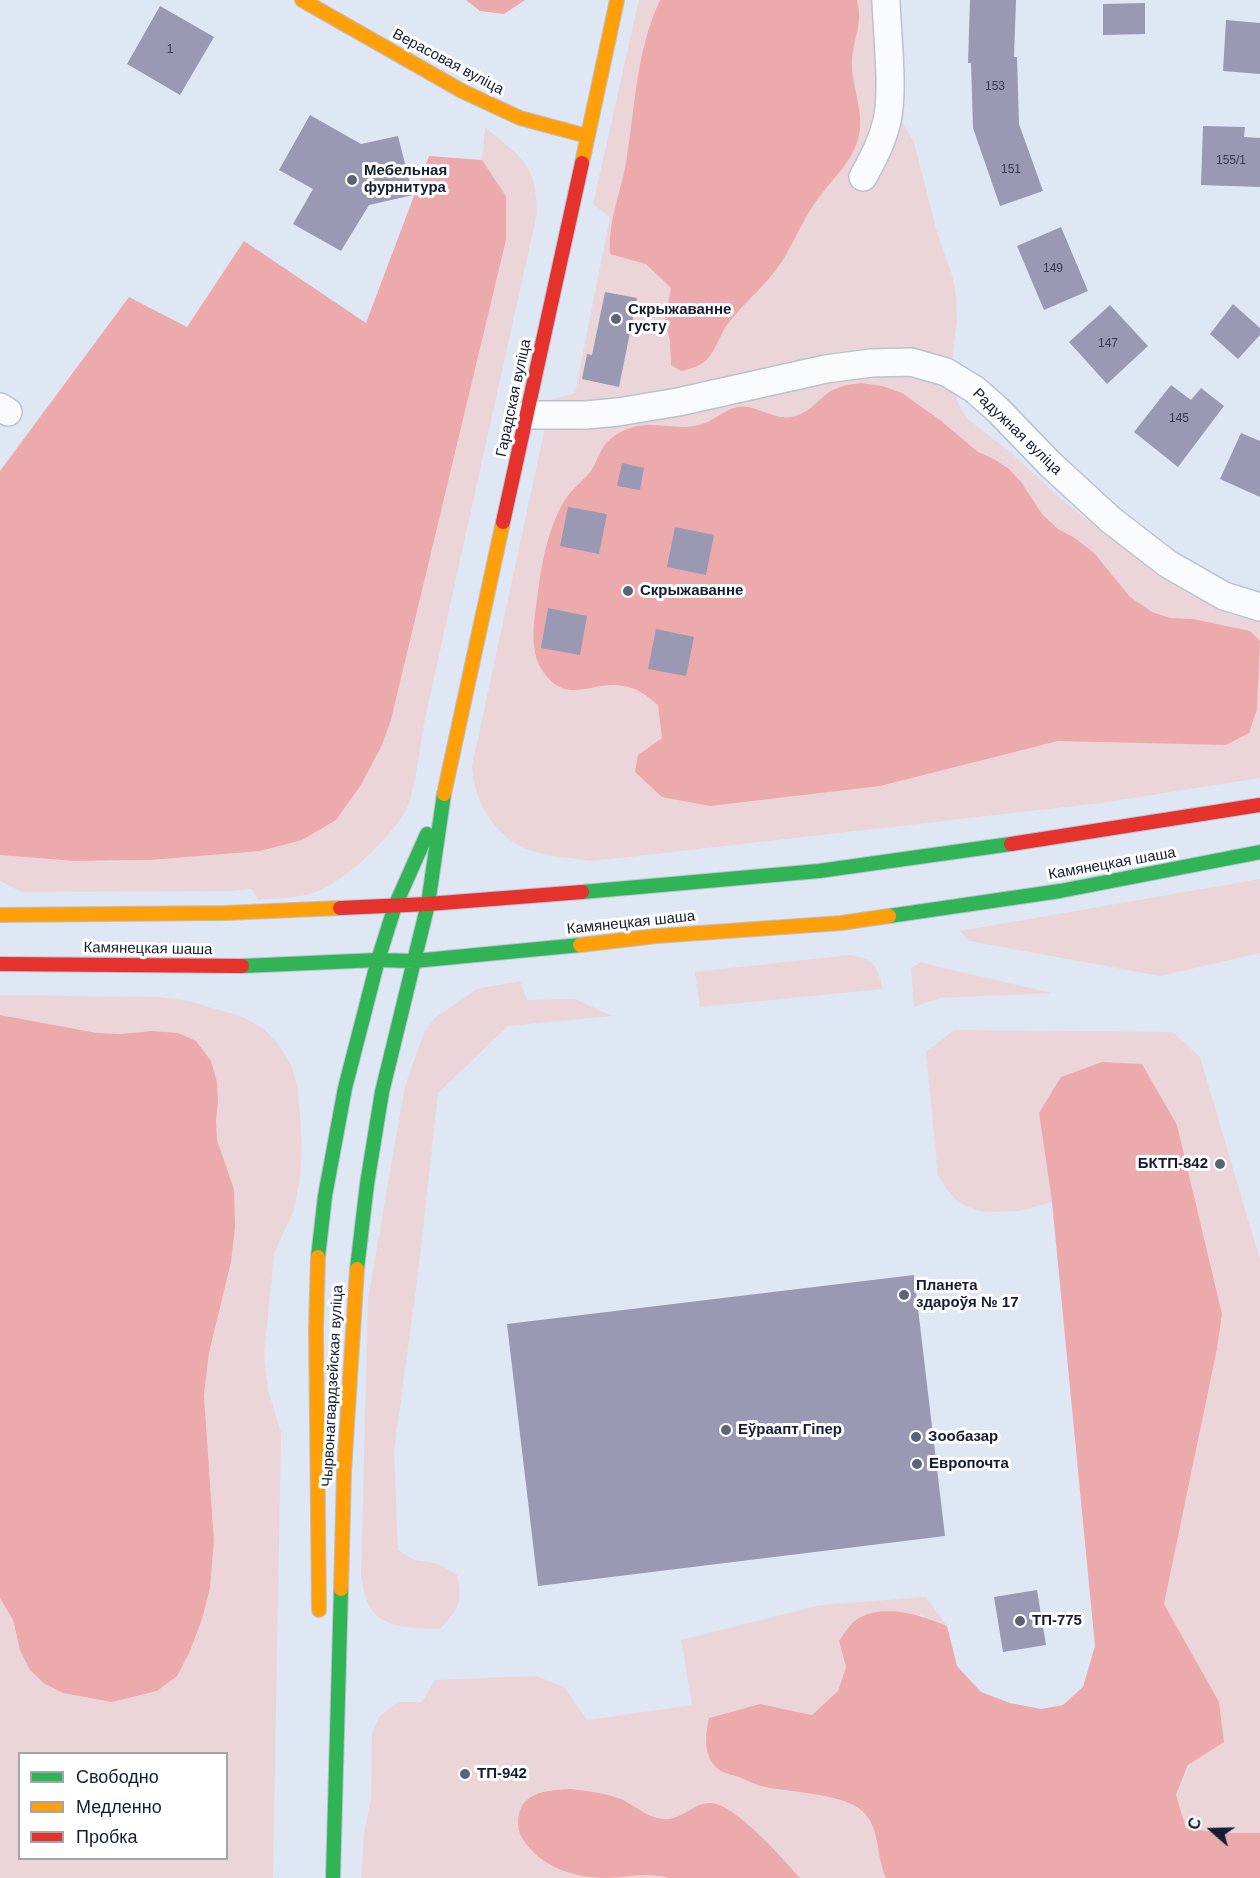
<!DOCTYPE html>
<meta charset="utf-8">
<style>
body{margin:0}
#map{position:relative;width:1260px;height:1878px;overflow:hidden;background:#dfe7f4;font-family:Helvetica,sans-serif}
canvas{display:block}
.legend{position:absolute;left:18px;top:1752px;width:210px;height:108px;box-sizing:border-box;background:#fff;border:2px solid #a1a5ad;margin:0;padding:8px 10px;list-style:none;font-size:18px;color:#131d33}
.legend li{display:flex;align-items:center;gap:12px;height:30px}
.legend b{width:30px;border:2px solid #a1a5ad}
.north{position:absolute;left:1182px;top:1800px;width:60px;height:60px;-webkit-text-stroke:4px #fff;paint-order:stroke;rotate:290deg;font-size:16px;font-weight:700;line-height:24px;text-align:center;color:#131d33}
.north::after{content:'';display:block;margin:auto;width:21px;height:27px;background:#131d33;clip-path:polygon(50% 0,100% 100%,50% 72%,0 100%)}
</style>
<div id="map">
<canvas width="1260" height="1878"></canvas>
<ul class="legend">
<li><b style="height:8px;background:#30b455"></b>Свободно</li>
<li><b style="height:8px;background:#ff9f0a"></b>Медленно</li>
<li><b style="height:8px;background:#e5322d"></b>Пробка</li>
</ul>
<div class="north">С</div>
</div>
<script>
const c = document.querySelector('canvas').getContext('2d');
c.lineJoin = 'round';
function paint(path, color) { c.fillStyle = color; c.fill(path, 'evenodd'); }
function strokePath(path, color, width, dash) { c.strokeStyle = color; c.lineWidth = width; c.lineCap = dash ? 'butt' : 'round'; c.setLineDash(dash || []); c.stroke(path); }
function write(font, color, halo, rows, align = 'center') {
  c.font = font + ' Helvetica,sans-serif'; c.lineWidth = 6; c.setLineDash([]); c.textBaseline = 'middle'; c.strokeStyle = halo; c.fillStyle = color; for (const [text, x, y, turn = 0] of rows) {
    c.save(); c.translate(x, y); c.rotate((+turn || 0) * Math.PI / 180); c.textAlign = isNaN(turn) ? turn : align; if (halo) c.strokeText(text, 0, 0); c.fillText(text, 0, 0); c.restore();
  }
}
const green = new Path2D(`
 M639,0H872L875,52L879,72L897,114L914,142L936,229L952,275L956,294L957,318L952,364V384L958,403L968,419L1010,452L1062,500L1158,575L1193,596L1232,615L1260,622V778L1101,803L593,861C572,858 549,857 529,850C495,838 473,800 472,766L551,400L575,393L610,217L593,204Z
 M485,127C521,158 536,162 537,213L424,723C420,748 417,775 410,800C401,830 343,884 313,893C297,898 276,898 258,900L252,889L232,891L22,892L0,881V855L111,862L260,851L336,820L361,785L382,745L391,720L506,240V196L482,160Z
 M1260,879V953L1160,976L969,941L960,931Z
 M849,955C875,959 876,964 883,989L700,1007L695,972Z
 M921,962L939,967L1052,993L940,998L914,1007L911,968Z
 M520,981L527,1000L575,999L612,1016L508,1026L438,1093L419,1266L394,1451L398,1550L412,1559L438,1564L457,1575C463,1604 459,1607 440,1629C415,1627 380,1631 368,1603C364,1595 363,1584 361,1575L368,1299L405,1086L424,1033L435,1018L477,989Z
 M0,995L160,997L189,1001L243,1017L264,1029L279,1045L291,1065L298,1088L302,1145L300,1179L293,1212L274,1254L264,1356L268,1390L281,1432L273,1878H0V1598L13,1620L20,1650L112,1702L157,1691L202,1619L210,1588L214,1541L204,1395L209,1353L231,1262L234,1189L217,1140L216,1121L218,1102L151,1031L121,1034L97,1033L0,1015ZM20,1754H226V1858H20Z
 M954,1030L1173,1032L1200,1057L1260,1260V1833H1221L1186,1828L1176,1795L1219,1702L1164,1604L1217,1349L1222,1314L1039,1114L1052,1202L1019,1211L983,1212L968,1207L955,1199L945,1187L938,1176L926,1052Z
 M926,1597L947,1626L920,1615L839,1641L846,1667L838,1691L812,1715L760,1704L709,1718L705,1736L709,1755C723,1764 749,1783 764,1787C797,1795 850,1790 870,1821C881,1838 877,1860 886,1878H361L364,1833L371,1799L372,1733L380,1716L398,1702H422L435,1680L536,1676L564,1687L587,1720L692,1705L681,1640L821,1605Z`);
const forest = new Path2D(`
 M466,0H525L504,14L480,11Z
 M660,0H857C864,26 851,42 852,67C853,89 864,114 859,135C854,160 835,176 820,196C804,216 795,241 781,263C766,285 746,301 730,321C721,331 718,346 709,357C703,365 691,369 681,371L671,365L670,341L665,320L671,288L646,264L610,254C608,220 620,196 626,163C635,109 636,51 660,0Z
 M429,156L482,160L506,196V240L391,720L382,745L361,785L336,820L302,840L260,851L149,860L75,861L0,855V471L129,297L187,327L244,241L366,323Z
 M862,383L882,386L902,393L940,420L978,452L994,459L1009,469L1021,482L1042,514L1058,529L1075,538L1095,554L1130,597L1152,612L1170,618L1193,619L1250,631L1260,641L1257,709L1249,733L1226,745L1058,741L880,786L710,806L662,797L635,772L638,755L662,738L658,705C647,696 638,688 623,686C593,680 568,706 544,673C526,649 536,612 539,584C543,556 550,523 566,498C573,488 583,481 591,471C595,465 597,458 601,451C607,438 623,429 637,426C660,422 683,432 705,423C716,419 725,409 738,407C756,404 772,420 790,417C807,415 816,402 828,393C838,386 850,384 862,383Z
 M0,1015L97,1033L121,1034L151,1031L178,1033L196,1041L211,1061L217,1082L218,1102L216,1121L217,1140L234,1189L235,1227L231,1262L209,1353L204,1395L214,1541L210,1588L202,1619L190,1651L177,1676L157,1691L112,1702L63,1693L45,1684L30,1670L20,1650L13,1620L0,1598Z
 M1102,1062L1142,1064L1177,1125L1222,1314L1217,1349L1164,1604L1219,1702L1224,1742L1188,1765L1176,1795L1186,1828L1221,1833H1260V1878H886C875,1856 882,1824 858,1808C839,1794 790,1792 765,1787C756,1785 748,1781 739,1777C733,1775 723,1773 718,1769C703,1756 705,1735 709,1718L760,1704L812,1715L838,1691L846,1667L839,1641C845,1632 851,1622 861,1617C887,1604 923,1616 947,1626L957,1666L981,1692L1010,1703L1041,1709L1063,1705L1083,1687L1095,1646L1052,1202L1039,1113L1061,1077Z
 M571,1789C588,1791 605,1793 621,1799C634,1805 647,1817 662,1819C681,1821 692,1804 709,1803C733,1801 784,1860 800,1878H669C648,1872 630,1877 609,1878C574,1878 541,1868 522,1838C516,1828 517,1811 524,1803C535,1790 555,1790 571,1789Z`);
const building = new Path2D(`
 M970,0H1016L1014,57H1017L1019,124L1043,191L1000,206L973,128L971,63H968Z
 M1145,3V34L1103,35V4Z
 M160,6L214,37L180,95L127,64Z
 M1226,20L1260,23V74L1223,71Z
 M310,115L361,144L398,136L413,195L369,205L341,251L293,224L313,189L279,170Z
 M1203,126L1245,127L1244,137L1260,138V187L1201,185Z
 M1061,227L1088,291L1044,310L1017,246Z
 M605,292L637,298L619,387L582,379L587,354L592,355Z
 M1233,304L1260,328V335L1238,359L1210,334Z
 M1110,305L1148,346L1107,384L1069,342Z
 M1171,385L1191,400L1201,388L1224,406L1178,467L1134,432Z
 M1241,433L1260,441V497L1220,479Z
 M622,463L644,468L640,490L617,486Z
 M568,507L607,514L599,554L560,546Z
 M675,527L714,535L706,575L667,567Z
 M548,608L587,616L580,655L541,648Z
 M656,629L694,637L686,676L648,669Z
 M914,1275L945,1536L538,1586L507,1324Z
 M1037,1590L1046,1645L1003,1652L994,1597Z`);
const street = new Path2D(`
 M863,177C873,159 882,142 887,121C894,89 887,35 886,0
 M0,407L8,412
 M527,415H586L618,412L678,402L826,369L871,363L911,362L946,372L974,389L998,410L1050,464L1111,520L1168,564L1224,596L1260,607`);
const fast = new Path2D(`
 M582,892L819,871L1011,844
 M889,916L1060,891L1260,852
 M242,966L378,960L414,961L580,945
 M318,1257L325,1196L345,1088L378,960L395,906L427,834
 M357,1269L367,1184L382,1092L428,904L444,794
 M333,1878L341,1589`);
const slow = new Path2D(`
 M302,0L462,91L520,118L587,136
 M582,163L617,0
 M444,794L503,522
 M0,915L225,913L340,908
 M580,945L657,936L841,923L889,916
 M318,1257L316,1329L319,1610
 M341,1589L344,1472L357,1269`);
const jam = new Path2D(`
 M503,522L582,163
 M1011,844L1260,805
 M340,908L428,904L582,892
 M0,964L242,966`);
const markers = [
 [352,180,6,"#5a6477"],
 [616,319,6,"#5a6477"],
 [628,591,6,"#5a6477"],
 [1220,1164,6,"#5a6477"],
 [904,1295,6,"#5a6477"],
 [726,1430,6,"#5a6477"],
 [916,1437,6,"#5a6477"],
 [917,1464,6,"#5a6477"],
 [1020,1621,6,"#5a6477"],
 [465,1774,6,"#5a6477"]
];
const numberNames = [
 ["1",170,50],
 ["153",995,87],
 ["155/1",1231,161],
 ["151",1011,170],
 ["149",1053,269],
 ["147",1108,344],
 ["145",1179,419]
];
const streetNames = [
 ["Верасовая вуліца",448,62,28],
 ["Гарадская вуліца",514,398,-78],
 ["Радужная вуліца",1017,432,44],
 ["Камянецкая шаша",1112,864,-10],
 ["Камянецкая шаша",631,923,-6],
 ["Камянецкая шаша",148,949,1],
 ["Чырвонагвардзейская вуліца",333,1386,-87]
];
const poiNames = [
 ["Мебельная",364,171],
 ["фурнитура",364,188],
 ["Скрыжаванне",628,310],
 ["густу",628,327],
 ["Скрыжаванне",640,591],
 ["БКТП-842",1208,1164,"right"],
 ["Планета",916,1286],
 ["здароўя № 17",916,1303],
 ["Еўраапт Гіпер",738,1430],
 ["Зообазар",928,1437],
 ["Европочта",929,1464],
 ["ТП-775",1032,1621],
 ["ТП-942",477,1774]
];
paint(green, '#ecd5d9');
paint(forest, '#ecaaad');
paint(building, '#9999b3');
strokePath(street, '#b9c2d2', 30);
strokePath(fast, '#b9c2d2', 16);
strokePath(slow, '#b9c2d2', 16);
strokePath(jam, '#b9c2d2', 16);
strokePath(street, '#fafbfd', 27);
strokePath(fast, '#30b455', 14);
strokePath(slow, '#ff9f0a', 14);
strokePath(jam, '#e5322d', 14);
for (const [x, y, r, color] of markers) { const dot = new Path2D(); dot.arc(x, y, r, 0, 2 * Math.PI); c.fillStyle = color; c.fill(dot); strokePath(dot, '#fff', 2); }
write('12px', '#343c53', null, numberNames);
write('15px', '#131d33', '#fff', streetNames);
write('bold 15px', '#131d33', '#fff', poiNames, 'left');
</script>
